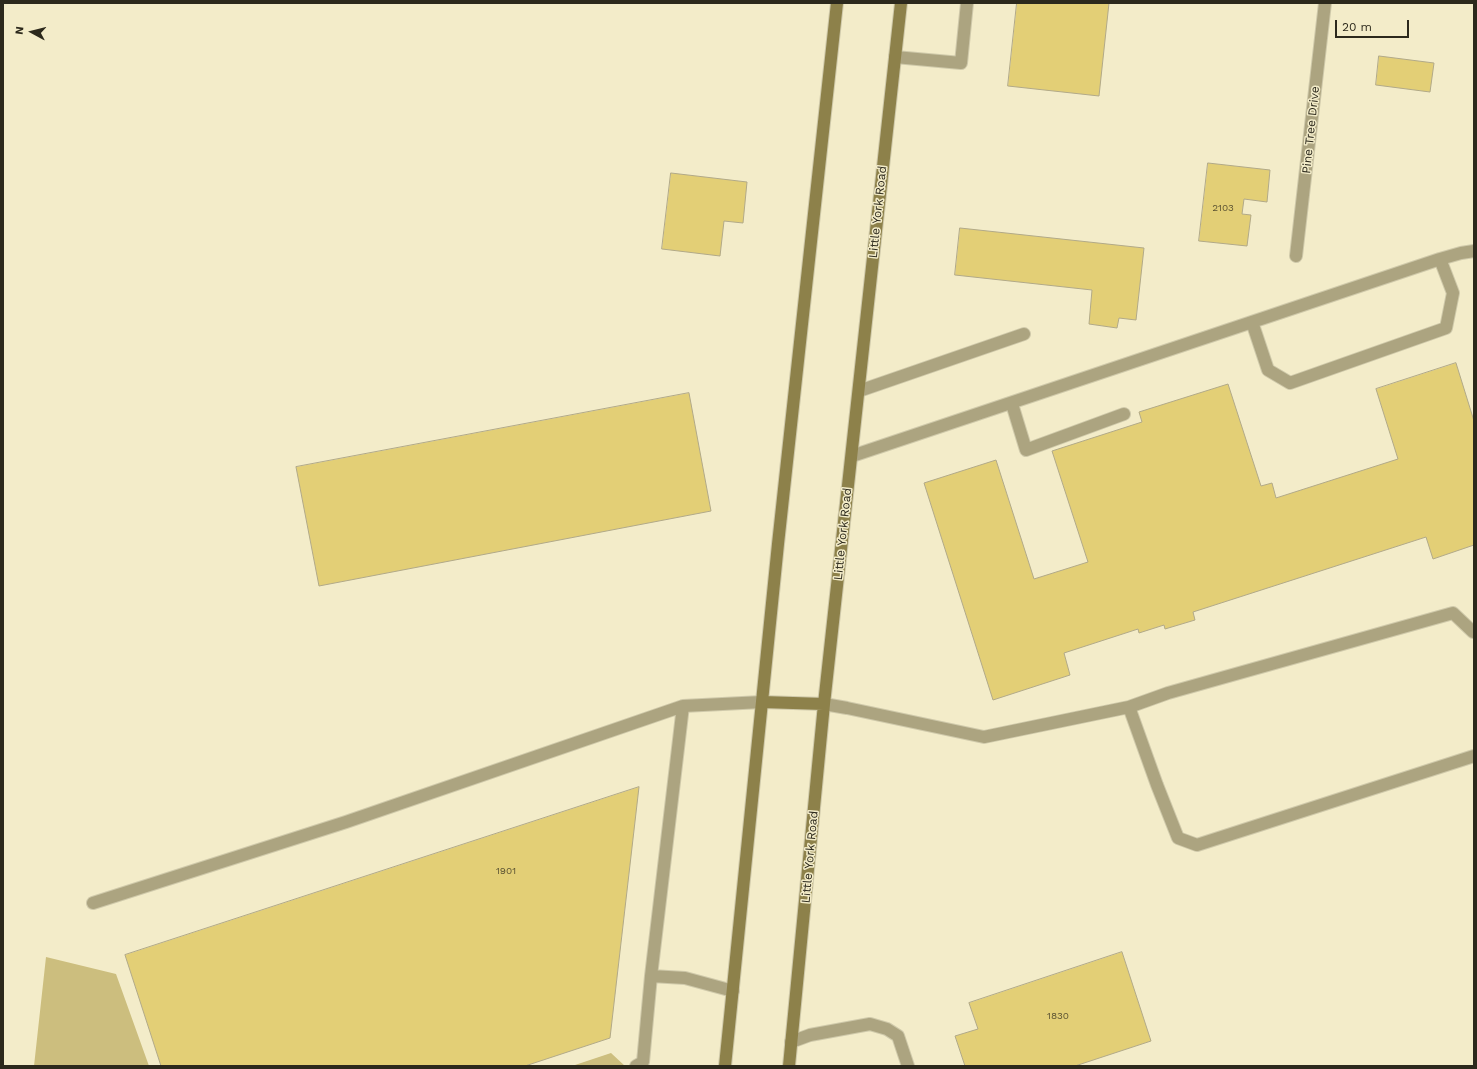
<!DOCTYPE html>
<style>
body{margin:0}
#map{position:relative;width:1477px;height:1069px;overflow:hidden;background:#f3ecc9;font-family:"Work Sans",sans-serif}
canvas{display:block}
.frame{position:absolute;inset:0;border:4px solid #2c291c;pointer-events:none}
.north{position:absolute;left:12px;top:12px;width:40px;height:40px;-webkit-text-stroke:3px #f3ecc9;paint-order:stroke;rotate:277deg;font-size:11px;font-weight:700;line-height:16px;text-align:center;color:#2c291c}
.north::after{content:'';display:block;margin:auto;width:14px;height:18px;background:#2c291c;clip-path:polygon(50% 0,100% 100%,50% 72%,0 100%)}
.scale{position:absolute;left:1335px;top:20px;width:74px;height:18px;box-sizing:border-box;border:2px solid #2c291c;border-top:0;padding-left:5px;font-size:12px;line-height:14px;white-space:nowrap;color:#2c291c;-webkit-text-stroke:3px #f3ecc9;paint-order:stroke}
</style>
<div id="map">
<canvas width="1477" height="1069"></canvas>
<div class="frame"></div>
<div class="north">N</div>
<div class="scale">20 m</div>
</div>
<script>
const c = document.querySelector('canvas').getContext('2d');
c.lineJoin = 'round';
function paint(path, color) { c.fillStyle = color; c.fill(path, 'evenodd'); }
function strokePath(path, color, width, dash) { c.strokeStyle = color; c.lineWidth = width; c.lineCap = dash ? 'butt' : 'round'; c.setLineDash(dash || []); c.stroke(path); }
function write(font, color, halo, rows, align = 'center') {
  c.font = font + ' "Work Sans",sans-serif'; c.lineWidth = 3; c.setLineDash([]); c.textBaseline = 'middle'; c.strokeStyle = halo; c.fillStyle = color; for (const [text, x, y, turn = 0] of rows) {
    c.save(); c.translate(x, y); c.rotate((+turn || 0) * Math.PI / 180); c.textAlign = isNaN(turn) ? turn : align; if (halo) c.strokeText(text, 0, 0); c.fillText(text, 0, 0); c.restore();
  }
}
const green = new Path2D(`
 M46,957L116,974L149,1066H34Z
 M611,1053L625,1066H572Z`);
const building = new Path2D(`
 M1017,3H1109L1099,96L1008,86Z
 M1379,56L1434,63L1430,92L1376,85Z
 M1208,163L1270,170L1267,202L1244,199L1242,214L1251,215L1247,246L1199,241Z
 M671,173L747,182L743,223L724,221L720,256L662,249Z
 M960,228L1144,248L1136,320L1119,318L1117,328L1089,324L1092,290L955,275Z
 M1456,363L1474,421V545L1433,559L1426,537L1193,612L1195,620L1165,629L1164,625L1139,633L1138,629L1064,653L1070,675L993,700L924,483L996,460L1034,579L1088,562L1052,451L1142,422L1139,412L1228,384L1261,486L1272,483L1276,498L1398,459L1376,389Z
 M689,393L711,511L319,586L296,467Z
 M639,787L610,1038L525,1066H161L125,955Z
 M1122,952L1151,1041L1075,1066H965L955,1036L978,1029L969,1003Z`);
const lane = new Path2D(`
 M895,57L961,63L967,3
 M1252,322L1268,370L1290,383L1446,328L1453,293L1440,259
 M859,391L1024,334
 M1012,404L1026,450L1124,414
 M852,456L1440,259L1461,253L1474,251
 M824,704L847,708L984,737L1129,707L1157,785L1178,838L1197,845L1474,756
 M1129,707L1168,693L1453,613L1473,632
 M93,903L346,822L683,706
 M733,991L685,978L651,976L683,706L762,702
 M791,1042L810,1035L870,1024L887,1029L898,1036L908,1066
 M636,1066L643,1062L651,976`);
const street = new Path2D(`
 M1296,256L1325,3`);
const secondary = new Path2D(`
 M762,702L824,704
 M725,1066L778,544L837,3
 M789,1066L824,704L901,3`);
const numberNames = [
 ["2103",1223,208],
 ["1901",506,871],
 ["1830",1058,1016]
];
const streetNames = [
 ["Pine Tree Drive",1311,130,-84],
 ["Little York Road",878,212,-84],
 ["Little York Road",843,534,-84],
 ["Little York Road",810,857,-85]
];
paint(green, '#ccbe7e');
paint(building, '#e3cf76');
strokePath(building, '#b1a988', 1);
strokePath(lane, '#cfc9aa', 14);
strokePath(street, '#cfc9aa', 14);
strokePath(secondary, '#cfc9aa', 14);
strokePath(lane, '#aca480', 12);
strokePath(street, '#aca480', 12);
strokePath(secondary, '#8d814a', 12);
write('10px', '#5a5232', null, numberNames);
write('12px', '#2c291c', '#f3ecc9', streetNames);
</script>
